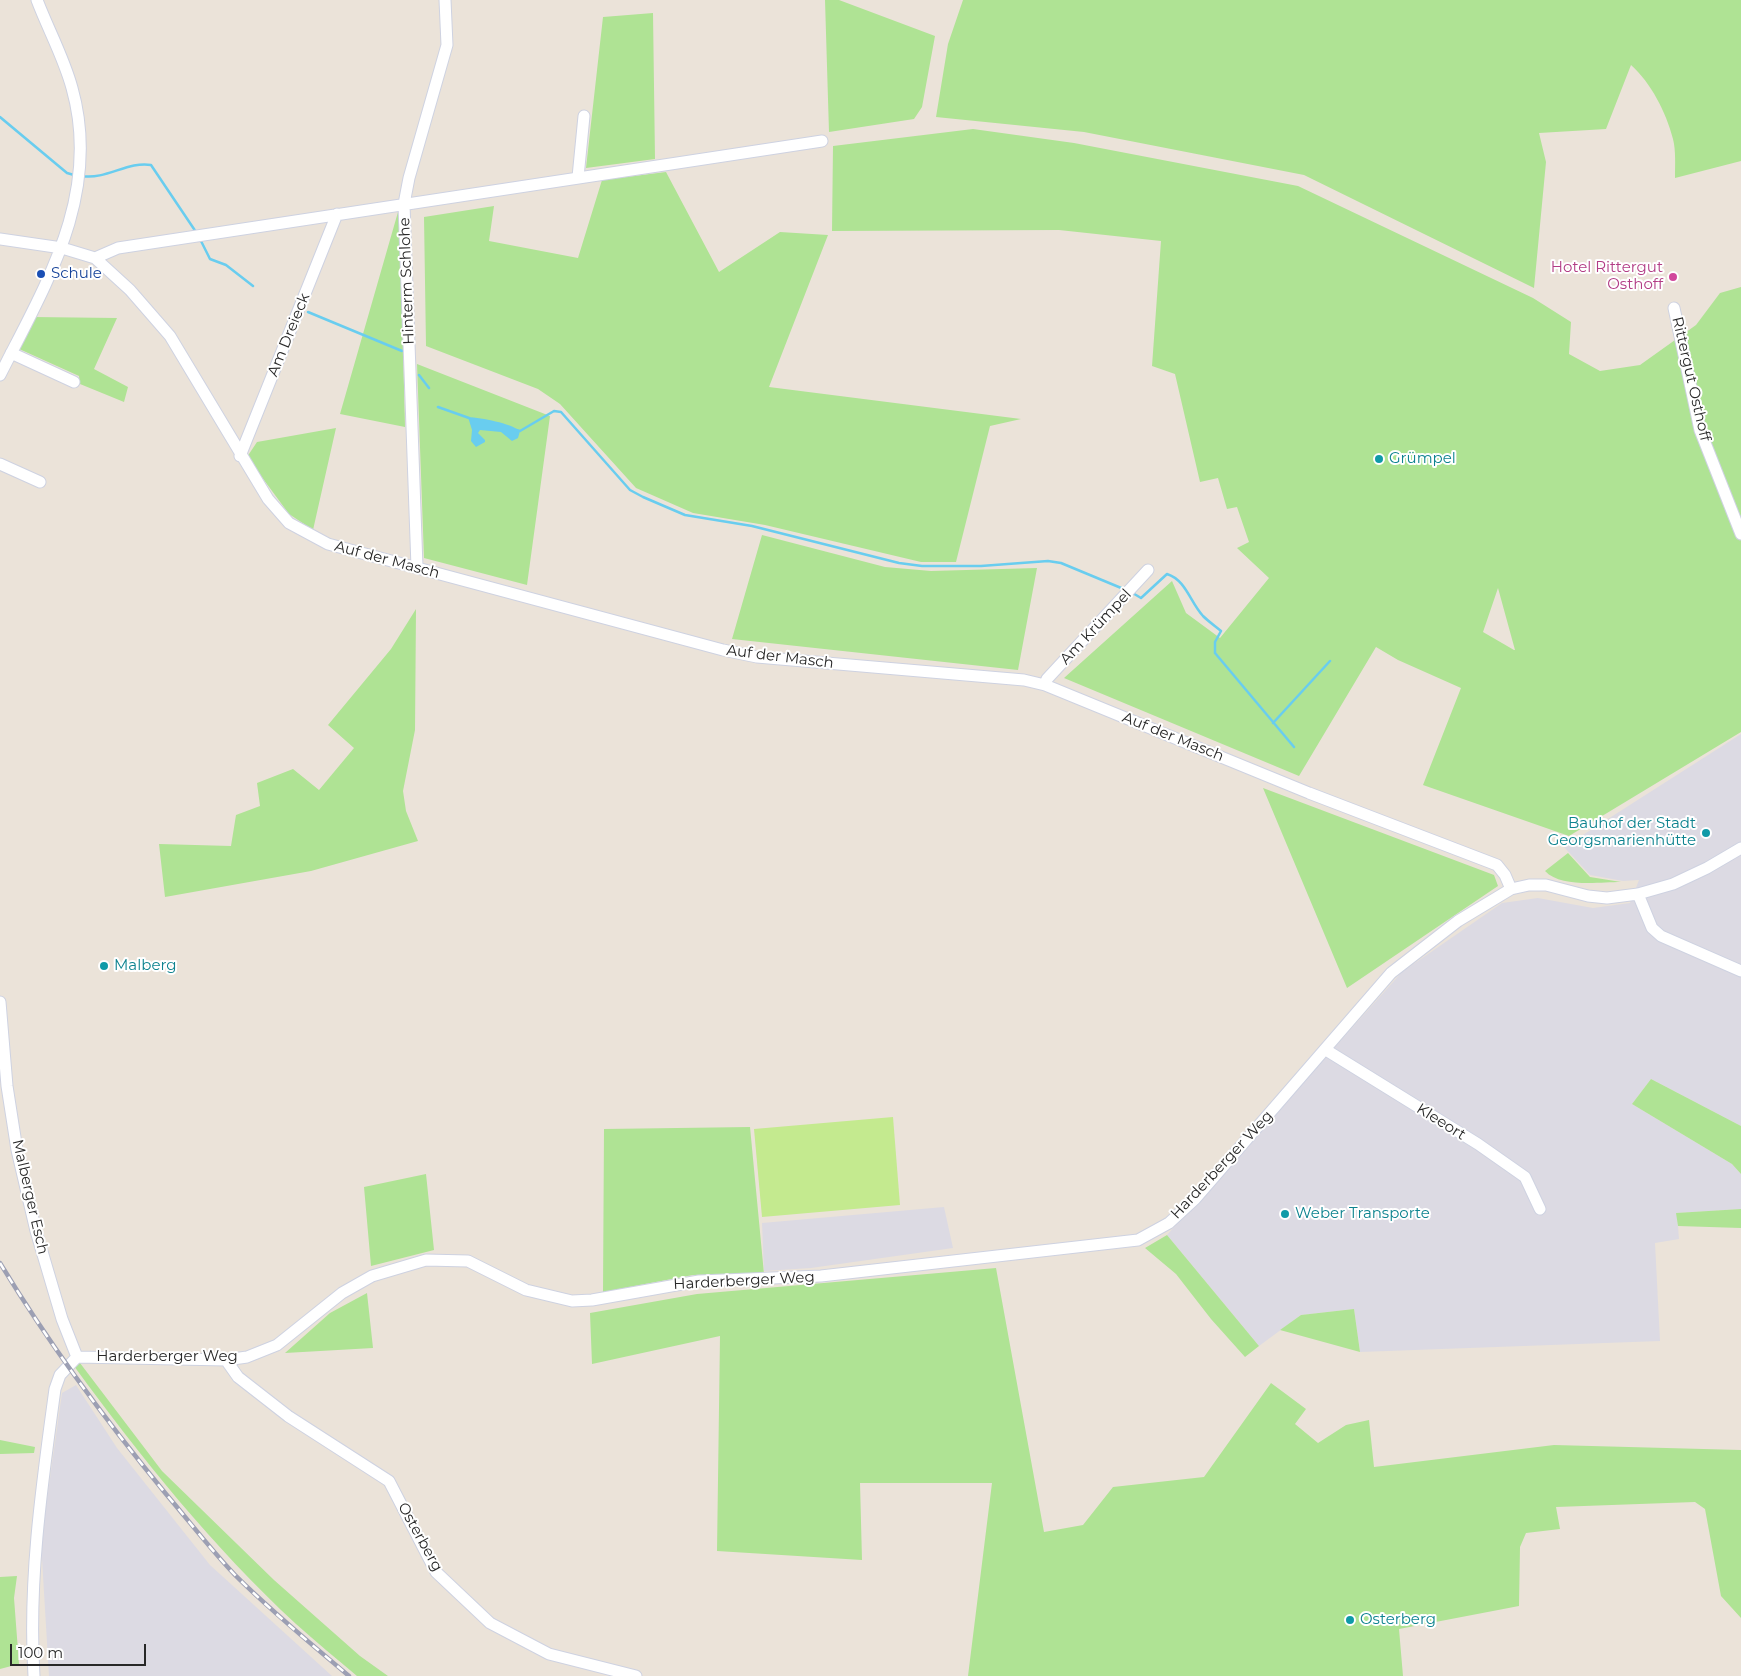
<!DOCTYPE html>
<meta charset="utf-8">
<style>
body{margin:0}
#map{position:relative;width:1741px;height:1676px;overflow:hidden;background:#ebe3d9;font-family:Montserrat,sans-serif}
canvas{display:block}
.scale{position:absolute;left:10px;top:1644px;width:136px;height:22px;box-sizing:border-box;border:2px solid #282828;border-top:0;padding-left:6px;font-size:15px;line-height:18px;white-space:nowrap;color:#282828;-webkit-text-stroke:4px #fff;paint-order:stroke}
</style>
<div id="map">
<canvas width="1741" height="1676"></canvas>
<div class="scale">100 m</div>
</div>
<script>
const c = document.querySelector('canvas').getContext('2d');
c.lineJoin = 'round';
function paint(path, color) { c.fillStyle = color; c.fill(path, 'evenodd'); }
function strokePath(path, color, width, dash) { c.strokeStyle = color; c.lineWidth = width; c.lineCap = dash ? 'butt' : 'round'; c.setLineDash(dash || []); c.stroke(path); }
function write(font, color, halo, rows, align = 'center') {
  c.font = font + ' Montserrat,sans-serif'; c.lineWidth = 4; c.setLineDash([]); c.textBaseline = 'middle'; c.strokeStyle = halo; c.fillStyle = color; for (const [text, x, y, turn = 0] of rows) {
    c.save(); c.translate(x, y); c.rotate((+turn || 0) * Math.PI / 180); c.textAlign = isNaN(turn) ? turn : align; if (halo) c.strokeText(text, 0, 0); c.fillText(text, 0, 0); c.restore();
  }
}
const industrial = new Path2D(`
 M1741,734V1126L1651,1079L1632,1104L1732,1164L1741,1174V1209L1677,1213L1679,1239L1655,1243L1660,1341L1360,1352L1354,1309L1301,1315L1259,1346L1167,1235L1402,972L1502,903L1538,898L1593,908L1630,903L1639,880L1623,881L1590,875L1564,847Z
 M944,1207L953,1248L811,1268L764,1271L762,1223Z
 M76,1385L117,1448L210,1565L332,1676H49L41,1542L62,1393Z`);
const green = new Path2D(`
 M825,0H839L935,36L922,107L914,119L829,132Z
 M963,0H1741V161L1675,178C1675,165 1676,151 1673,139C1666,112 1651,83 1631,65L1606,129L1539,133L1546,162L1534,288L1304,175L1084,132L936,117L948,44Z
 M653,13L655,159L586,168L603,17Z
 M973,129L1074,143L1298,186L1533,298L1571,322L1569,354L1600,371L1640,365L1696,325L1720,293L1741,287V732L1569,836L1423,785L1461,688L1398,660L1376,647L1299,776L1064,678L1172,581L1186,613L1220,638L1269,578L1237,548L1249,542L1237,507L1227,509L1218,478L1200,482L1175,374L1152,366L1161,241L1059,230L832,231L833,146ZM1498,588L1515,650H1514L1483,632Z
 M666,172L719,272L780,232L828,235L769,387L1021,419L990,426L956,562H921L765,525L693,513L636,488L560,404L538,389L426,346L424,217L494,206L489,241L578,258L602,180Z
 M398,212L400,228L405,427L340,414Z
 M33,317L117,318L94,369L128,387L124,402L80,384L79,376L17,348Z
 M417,364L550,416L527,585L424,558Z
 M336,428L313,530L289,514L247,457L257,442Z
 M762,535L885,567L931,571L1037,568L1018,670L732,639Z
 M416,609L415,730L403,791L406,811L418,841L311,871L165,897L159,844L231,846L236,815L260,806L257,783L293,769L319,790L354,748L328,725L391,649Z
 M1263,788L1494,875L1498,886L1347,988Z
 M1568,853L1590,877L1621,882C1599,882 1561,888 1545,871Z
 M1651,1079L1741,1126V1174L1732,1164L1632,1104Z
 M750,1127L764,1274L693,1275L603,1292L604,1129Z
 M426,1174L434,1250L371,1266L364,1187Z
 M1741,1209V1228L1678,1226L1676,1213Z
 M1167,1235L1259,1346L1245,1357L1211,1319L1176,1274L1145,1248Z
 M996,1268L1044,1532L1083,1525L1113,1487L1204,1477L1271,1383L1306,1409L1295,1424L1318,1443L1346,1425L1369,1420L1374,1467L1554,1445L1741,1450V1618L1721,1596L1705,1509L1695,1502L1556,1507L1560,1529L1526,1533L1520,1547L1519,1606L1399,1629L1403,1676H968L992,1483H860L862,1560L717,1551L720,1336L592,1364L590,1313L697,1294Z
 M367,1293L373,1348L285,1353L330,1313Z
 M1354,1309L1360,1352L1280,1330L1301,1315Z
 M80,1363L162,1471L274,1580L360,1656L388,1676H357C337,1659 316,1642 296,1624C213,1547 141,1458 74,1366Z
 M0,1440L35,1447L34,1453L0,1454Z
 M17,1576L14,1598L19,1664L0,1669V1577Z`);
const pitch = new Path2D(`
 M893,1117L900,1205L762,1217L754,1129Z`);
const water = new Path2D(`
 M468,417C482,418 510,423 520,431L518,438L512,441L501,432L480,430L478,433L485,440V442L476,447L471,441L472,430Z`);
const stream = new Path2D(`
 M0,117L67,173L74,175
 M82,176C106,180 128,161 151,165L196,232
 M200,239L210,259L226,265L253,286
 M308,312L402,351
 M419,375L429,388
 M438,407L469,418
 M516,430L520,431L554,411L561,412L630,490L643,497L685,515L752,526L899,563L922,566H981L1048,561L1061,563L1126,590
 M1131,592L1141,598L1167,574C1186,580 1190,602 1203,616C1208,621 1215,626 1221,631L1215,642V653L1294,747
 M1273,723L1330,661`);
const street = new Path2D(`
 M578,177L584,116
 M0,239L62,248L95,258L130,290L170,336L268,499L289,523L328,544L723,650L757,657L1024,680L1045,685L1309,793L1497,865L1505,875L1511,889
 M95,258L118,248L822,141
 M1674,308L1700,430L1741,534
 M11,353L74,382
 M0,375C46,284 102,194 72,88C64,58 48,29 37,0
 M240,456L337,214
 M0,464L40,482
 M417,567L404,204L409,178L447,45L445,0
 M1045,685L1047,679L1148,570
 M1638,894L1652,928L1661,936L1741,971
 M0,1002L7,1086L17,1150L36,1231L62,1319L77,1357
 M1326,1050L1478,1144L1525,1177L1540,1209
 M226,1360L238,1377L288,1416L389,1481L436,1572L490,1623L549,1654L636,1676
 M34,1676C28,1580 42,1484 55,1389L60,1375L77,1357L226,1360L247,1357L277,1345L342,1293L372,1276L426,1260L468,1261L526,1290L572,1301L592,1300L699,1281L821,1276L1138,1240L1169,1223L1195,1199L1391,973L1458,921L1511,889L1529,885H1546L1588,896L1607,898L1638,894L1673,884L1707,868L1741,848`);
const rail = new Path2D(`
 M0,1263C49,1344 106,1421 166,1494C189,1521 211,1550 235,1575C271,1611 310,1643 349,1676`);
const markers = [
 [41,274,5,"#1a4fb4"],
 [1673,277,5,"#d1479c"],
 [1379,459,5,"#0f9aa8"],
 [1706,833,5,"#0f9aa8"],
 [104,966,5,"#0f9aa8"],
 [1285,1214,5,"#0f9aa8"],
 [1350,1620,5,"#0f9aa8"]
];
const hotelNames = [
 ["Hotel Rittergut",1663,268],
 ["Osthoff",1663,285]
];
const transitNames = [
 ["Schule",51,274]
];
const streetNames = [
 ["Hinterm Schlohe",407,281,-92],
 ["Am Dreieck",289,335,-68],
 ["Rittergut Osthoff",1691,379,77],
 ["Auf der Masch",387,560,15],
 ["Am Krümpel",1096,627,-47],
 ["Auf der Masch",780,657,7],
 ["Auf der Masch",1173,737,22],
 ["Kleeort",1441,1122,32],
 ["Harderberger Weg",1222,1165,-47],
 ["Malberger Esch",30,1197,77],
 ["Harderberger Weg",744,1281,-3],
 ["Harderberger Weg",167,1357],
 ["Osterberg",420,1537,61]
];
const cultureNames = [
 ["Grümpel",1389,459],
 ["Bauhof der Stadt",1696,824,"right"],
 ["Georgsmarienhütte",1696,841,"right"],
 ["Malberg",114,966],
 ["Weber Transporte",1295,1214],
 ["Osterberg",1360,1620]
];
paint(industrial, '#dcdae3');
paint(green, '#afe394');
paint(pitch, '#c4ea8f');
paint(water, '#69cdef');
strokePath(stream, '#69cdef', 2.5);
strokePath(street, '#ced2e1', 13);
strokePath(street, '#fff', 11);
strokePath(rail, '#9c9fb3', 4.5);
strokePath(rail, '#fff', 2.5, [8]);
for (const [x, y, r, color] of markers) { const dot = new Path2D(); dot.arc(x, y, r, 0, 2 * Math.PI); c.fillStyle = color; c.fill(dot); strokePath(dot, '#fff', 2); }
write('15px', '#b23c85', '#fff', hotelNames, 'right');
write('15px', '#164399', '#fff', transitNames, 'left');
write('15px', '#282828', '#fff', streetNames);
write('15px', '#0d838f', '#fff', cultureNames, 'left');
</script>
